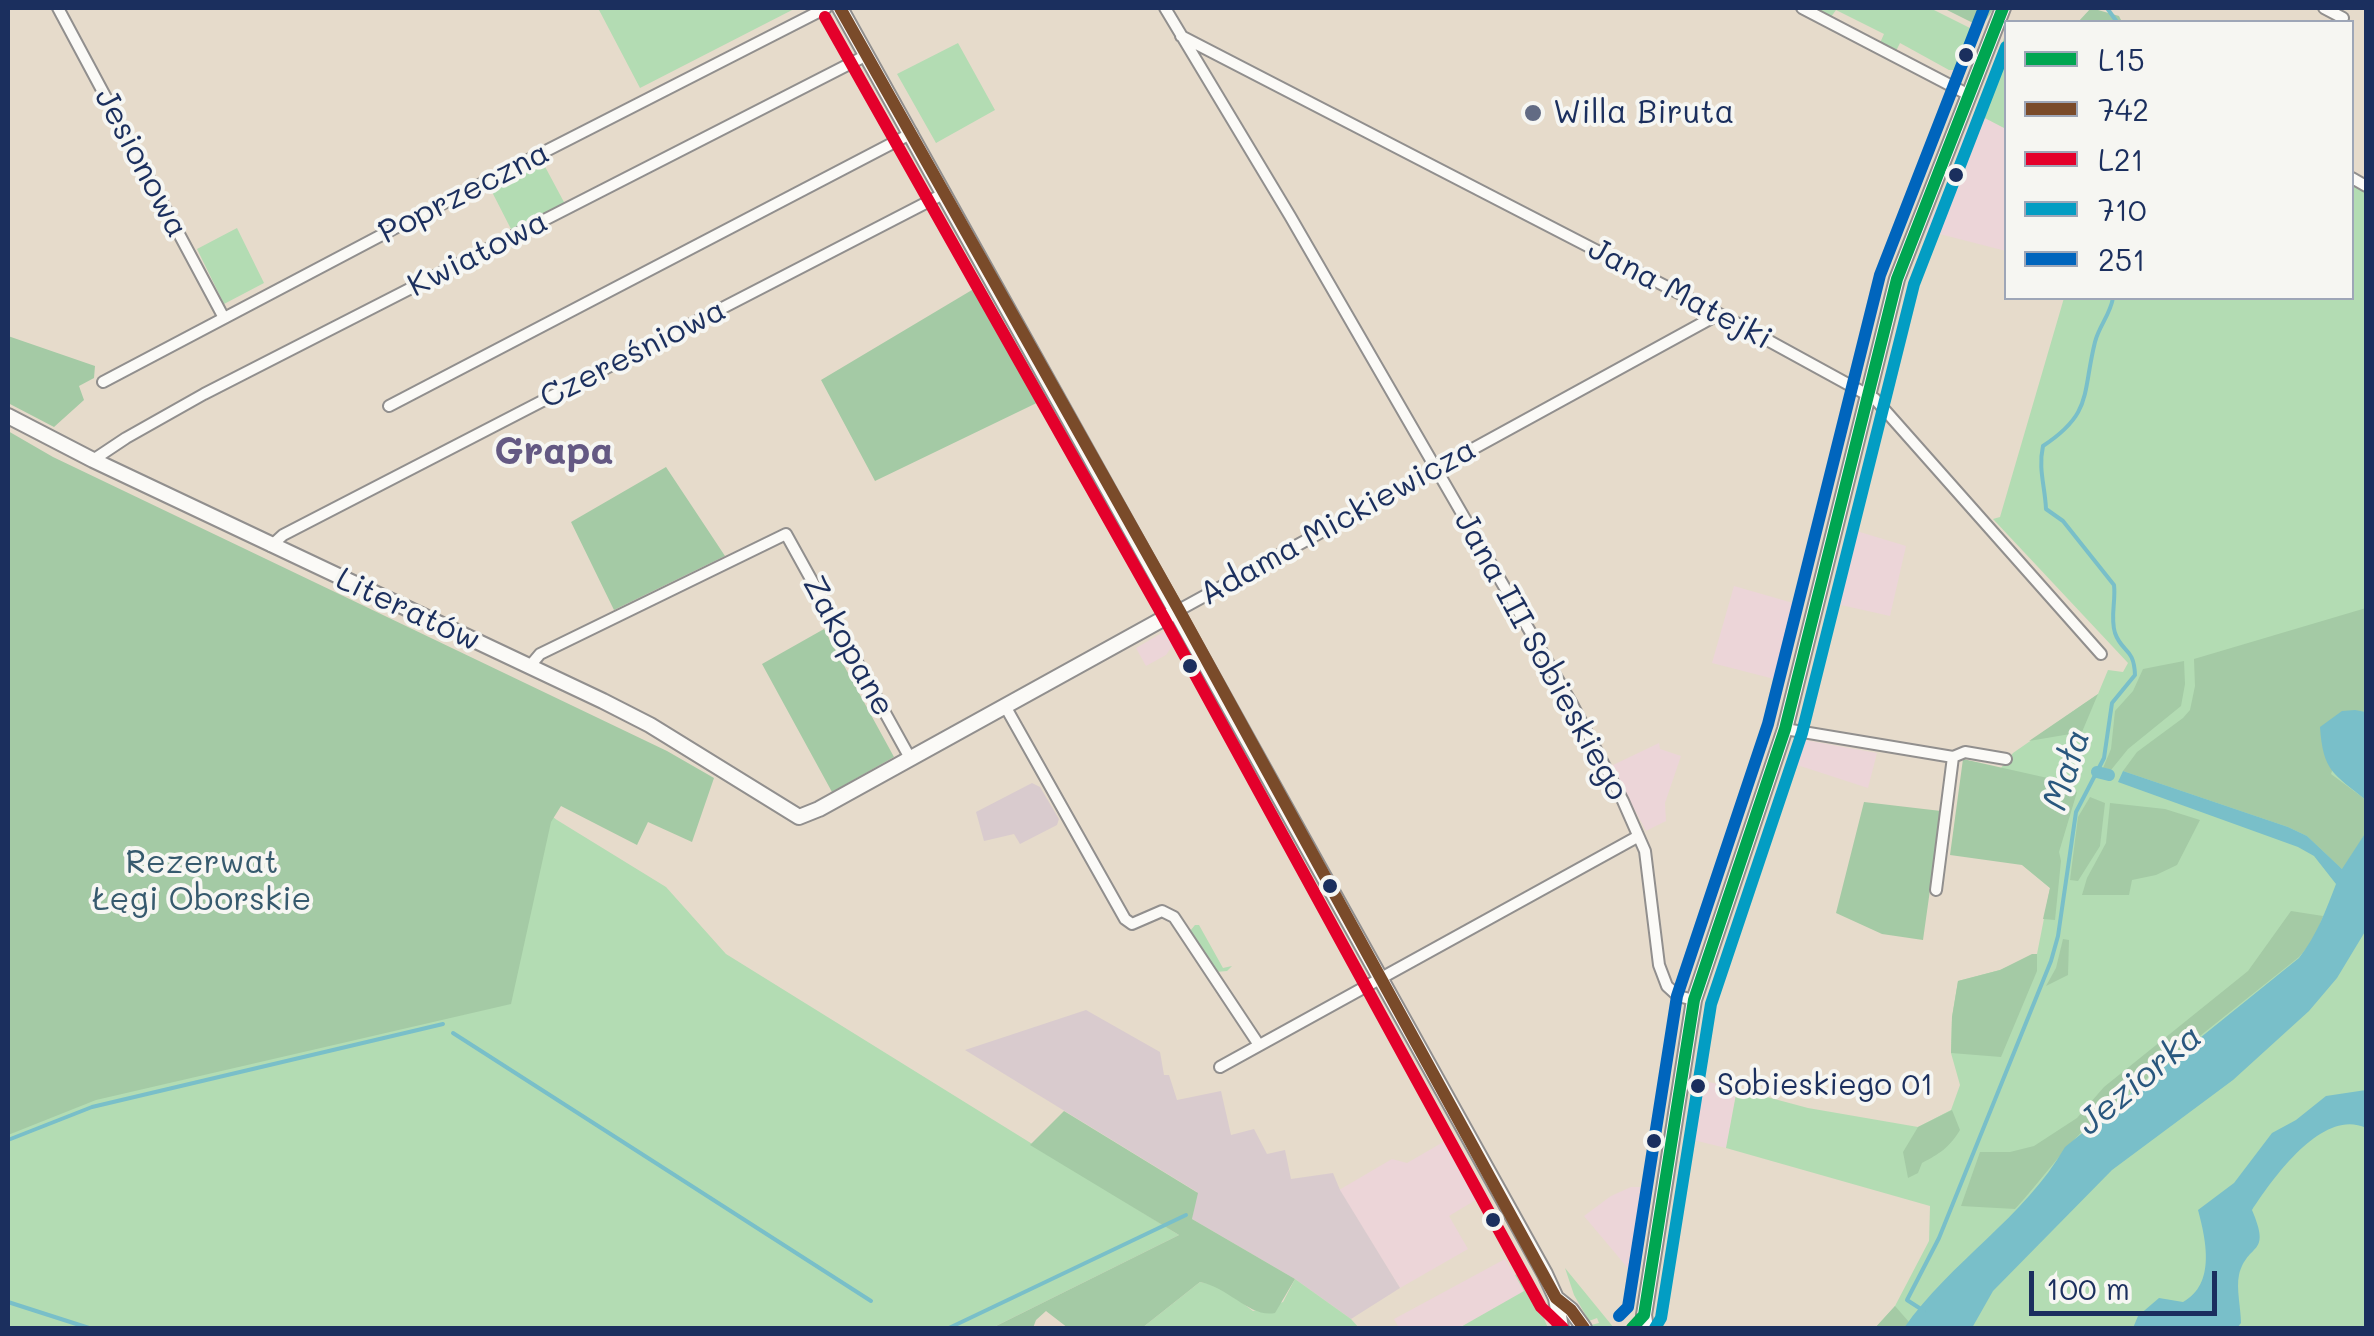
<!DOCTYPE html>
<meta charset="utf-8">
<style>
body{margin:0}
#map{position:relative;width:2374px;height:1336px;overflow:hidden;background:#e6dbcb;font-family:Mali,sans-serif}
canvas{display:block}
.frame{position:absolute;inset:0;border:10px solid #1b2f5e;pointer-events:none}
.legend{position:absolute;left:2004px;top:20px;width:350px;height:280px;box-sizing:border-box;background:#f6f6f2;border:2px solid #9ea6b7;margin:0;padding:12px 18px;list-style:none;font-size:30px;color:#1b2f5e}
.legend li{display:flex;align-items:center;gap:20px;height:50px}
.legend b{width:50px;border:2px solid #9ea6b7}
.scale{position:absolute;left:2029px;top:1271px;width:188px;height:45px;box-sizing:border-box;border:5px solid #1b2f5e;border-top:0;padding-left:12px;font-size:30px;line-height:35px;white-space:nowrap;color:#1b2f5e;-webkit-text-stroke:8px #f6f6f2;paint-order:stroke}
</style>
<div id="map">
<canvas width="2374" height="1336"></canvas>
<div class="frame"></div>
<ul class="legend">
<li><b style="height:12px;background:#00a651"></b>L15</li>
<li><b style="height:12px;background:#7a4b2a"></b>742</li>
<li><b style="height:12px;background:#e4002b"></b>L21</li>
<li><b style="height:12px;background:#039dc3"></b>710</li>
<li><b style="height:12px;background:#0065bd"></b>251</li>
</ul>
<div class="scale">100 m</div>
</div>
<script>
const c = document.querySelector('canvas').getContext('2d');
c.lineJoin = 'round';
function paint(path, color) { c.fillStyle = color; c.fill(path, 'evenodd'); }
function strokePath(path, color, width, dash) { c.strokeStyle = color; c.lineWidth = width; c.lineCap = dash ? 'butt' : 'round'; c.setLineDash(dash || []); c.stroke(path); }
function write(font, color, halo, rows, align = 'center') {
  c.font = font + ' Mali,sans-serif'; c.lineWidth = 8; c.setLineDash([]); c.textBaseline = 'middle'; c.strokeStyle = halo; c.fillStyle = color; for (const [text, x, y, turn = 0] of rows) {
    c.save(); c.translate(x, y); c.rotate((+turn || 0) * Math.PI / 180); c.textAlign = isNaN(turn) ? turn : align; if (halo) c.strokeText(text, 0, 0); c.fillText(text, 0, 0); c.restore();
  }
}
const built = new Path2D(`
 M1977,114L2006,129V251L1924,230L1950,184L1955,181L1960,169V145L1972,116Z
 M1850,529L1906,546L1890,616L1832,603Z
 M1734,586L1800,605L1782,681L1712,663Z
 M1172,627L1177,639L1166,655L1146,666L1136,648Z
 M1799,739L1877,753L1868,788L1791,763Z
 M1659,743L1660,749L1681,756L1665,803L1666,821L1646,831L1611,766Z
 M1701,1080L1737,1089L1726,1148L1689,1139Z
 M1452,1137L1484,1195L1449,1216L1468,1249L1400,1288L1339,1190L1392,1159L1407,1163Z
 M1631,1187H1646L1648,1193L1637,1279L1584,1216L1611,1196Z
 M1505,1259L1525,1291L1459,1328H1399L1394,1319Z`);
const industrial = new Path2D(`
 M1032,783L1040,787L1059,819L1057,825L1020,844L1014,834L984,841L976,812Z
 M1086,1010L1160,1052L1164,1075H1169L1177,1100L1221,1091L1231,1135L1254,1129L1267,1154L1285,1150L1291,1179L1333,1173L1340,1190L1400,1288L1351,1319L1295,1279L1192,1219L1197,1192L965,1050Z`);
const green = new Path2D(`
 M598,8H796L640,88Z
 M1813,8H1930L1972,29L1974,35L1957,70H1949L1900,43L1896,51L1880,43L1884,34L1836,10L1831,17Z
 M2006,32V129L1977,114Z
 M958,43L995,110L936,143L897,74Z
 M542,161L565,204L512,231L490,188Z
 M2352,183L2366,191V1328H1875L1895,1306L1929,1241L1930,1206L1726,1148L1737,1089L1808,1108L1918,1127L1951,1110L1960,1085L1951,1053L1952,1017L1958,981L2000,970L2037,954L2050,888L2007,852L1997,773L2013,753L2098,694L2108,670L2123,672L2128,663L1993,519L2000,517L2064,298H2352Z
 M237,228L264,283L224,304L197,249Z
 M8,561L502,779L557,820L666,887L726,954L1179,1235L992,1328H8Z
 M1195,925H1199L1223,968L1232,966L1227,971L1216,972L1190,931Z
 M1565,1268L1614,1328H1594L1591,1325L1599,1323L1597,1318L1589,1321L1574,1295Z
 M1524,1271L1548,1328H1459L1524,1291L1515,1275Z
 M1295,1279L1351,1319L1359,1328H1142L1200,1282L1220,1286L1253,1311L1283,1302Z`);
const forest = new Path2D(`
 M1943,8H1994L1986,20L1975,24Z
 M2091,8L2119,16L2122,22H2078Z
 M982,284L1047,398L875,481L821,380Z
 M8,336L95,366L94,378L79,386L84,400L54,427L8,403Z
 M8,431L53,457L667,751L714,778L692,842L648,822L637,845L561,806L551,822L511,1004L96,1100L8,1135Z
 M666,467L725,556L614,610L571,522Z
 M2366,608V712L2352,711L2331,774L2366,800V832L2343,870L2307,836L2288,827L2123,771L2137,752L2183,718L2190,710L2195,686L2194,659Z
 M824,629L894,757L832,792L762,664Z
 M2184,661L2185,684L2181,706L2128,749L2111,770L2103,768L2111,749L2115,711L2133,691L2143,669Z
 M2098,694L2082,732L2029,741Z
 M1963,759L2052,779L2077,792L2059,852L2061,861L2055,920L2043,919L2050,888L2022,865L1950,855Z
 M2090,797L2105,803L2100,846L2078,881L2070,880L2078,817Z
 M1864,802L1941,811L1923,940L1882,934L1836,913Z
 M2110,803L2165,809L2200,820L2177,865L2156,875L2132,880L2129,895H2082L2087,878L2106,843Z
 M2291,911L2323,916L2314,939L2299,957L2092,1122C2063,1148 2042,1180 2015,1209L1961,1206L1980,1152H2010L2034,1146L2077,1118L2104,1087L2248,971Z
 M2063,939L2069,940L2068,975L2046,986L2056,968Z
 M2032,954H2037V971L2001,1057L1951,1053L1952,1017L1958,981L2000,970Z
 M1952,1110L1960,1130C1949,1148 1939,1154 1922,1163L1918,1173L1908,1178L1903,1152L1918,1127Z
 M1064,1111L1198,1193L1192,1219L1295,1279L1275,1313C1250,1318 1230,1288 1200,1282L1142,1328H1068L1046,1311L1036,1320L1033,1328H992L1179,1235L1030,1145Z
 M1895,1306L1909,1322L1904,1328H1875Z`);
const water = new Path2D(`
 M2355,710L2366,712V800C2334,774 2323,772 2320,727L2342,711Z
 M2123,771L2288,827L2307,836L2342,869L2366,832V930L2337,978L2309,1011L2233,1080L2112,1170L1993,1291L1972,1328H1904C1950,1262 2025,1217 2065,1147L2299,958C2317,935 2326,910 2336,884L2314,856L2298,847L2118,782Z
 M2366,1090V1128C2323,1107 2273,1178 2252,1210C2272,1257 2248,1241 2239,1275C2236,1288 2241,1309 2241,1323L2237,1328H2133L2138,1316L2159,1298L2183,1302C2216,1284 2206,1240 2198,1210L2234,1183L2272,1133L2296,1120L2326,1096Z`);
const stream = new Path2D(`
 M2107,8L2117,22
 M453,1033L871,1301
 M8,1140L92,1107L443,1024
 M8,1302L89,1328
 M1924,1311L1907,1300L1939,1238L2051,961L2058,936L2076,812L2104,758L2112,703L2135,675C2134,647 2122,653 2115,633C2110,617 2116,601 2114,585L2063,521L2046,509C2045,486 2038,469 2043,446C2093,413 2082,394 2095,342C2099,326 2110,315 2113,298
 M949,1328L1186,1215`);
const canal = new Path2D(`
 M2097,772L2109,775`);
const street = new Path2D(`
 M58,8L224,318
 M1165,8L1290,216L1572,704L1623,801L1645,851L1659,965L1667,986L1678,996L1694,1000
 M1802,8L1969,95
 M2324,8L2343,18
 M1181,36L1729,319L1875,399L2101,654
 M2352,178L2366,186
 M103,382L395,228L826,8
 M389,406L912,133
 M93,460L126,438L204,394L867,55
 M271,546L283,535L945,193
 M1179,610L1719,314
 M529,667L540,654L786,534L910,758
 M1005,706L1125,919L1132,924L1162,911L1174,917L1259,1045
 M1785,729L1953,757L1965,752L2006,759
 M1936,890L1953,757
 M1220,1067L1637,837`);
const secondary = new Path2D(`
 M840,8L1545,1274L1556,1298L1561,1328
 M8,416L93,460L603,701L650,725L799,817L819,809L1179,610
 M1556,1298L1571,1310L1584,1328
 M1646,1328L1644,1315L1694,1000L1785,729L1897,279L2003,8`);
const bus1 = new Path2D(`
 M1632,1328L1644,1315L1694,1000L1785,729L1897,279L2003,8`);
const bus2 = new Path2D(`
 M840,8L1179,610L1556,1298L1571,1310L1584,1328`);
const bus3 = new Path2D(`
 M825,17L1164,618L1541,1307L1563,1328`);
const bus4 = new Path2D(`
 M1655,1328L1661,1318L1711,1004L1802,733L1914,284L2006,47`);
const bus5 = new Path2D(`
 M1619,1316L1628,1307L1677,996L1768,724L1880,275L1984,8`);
const markers = [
 [1966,55,9,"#1b2f5e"],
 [1533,113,10,"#626b84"],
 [1956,175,9,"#1b2f5e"],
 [1190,666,9,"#1b2f5e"],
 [1330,886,9,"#1b2f5e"],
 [1698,1086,9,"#1b2f5e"],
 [1654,1141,9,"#1b2f5e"],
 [1493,1220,9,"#1b2f5e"]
];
const busNames = [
 ["Sobieskiego 01",1717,1086]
];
const poiNames = [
 ["Willa Biruta",1553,113]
];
const streetNames = [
 ["Jesionowa",141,163,62],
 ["Poprzeczna",464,193,-27],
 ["Kwiatowa",478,254,-27],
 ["Jana Matejki",1680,294,28],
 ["Czereśniowa",633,354,-27],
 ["Adama Mickiewicza",1338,522,-29],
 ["Literatów",408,610,25],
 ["Zakopane",848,646,61],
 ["Jana III Sobieskiego",1541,656,61]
];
const parkNames = [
 ["Rezerwat",202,863],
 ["Łęgi Oborskie",202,900]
];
const waterNames = [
 ["Mała",2067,770,-72],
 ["Jeziorka",2140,1080,-40]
];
const quarterNames = [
 ["Grapa",554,452]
];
paint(built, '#ecd5d8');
paint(industrial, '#d9cbce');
paint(green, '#b3dcb3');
paint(forest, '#a4caa5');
paint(water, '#79bfc9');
strokePath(stream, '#79bfc9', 4);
strokePath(canal, '#79bfc9', 12);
strokePath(street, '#918f8e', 14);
strokePath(secondary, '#918f8e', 18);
strokePath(street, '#fbfaf7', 10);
strokePath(secondary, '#fbfaf7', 14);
strokePath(bus1, '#00a651', 12);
strokePath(bus2, '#7a4b2a', 12);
strokePath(bus3, '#e4002b', 12);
strokePath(bus4, '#039dc3', 12);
strokePath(bus5, '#0065bd', 12);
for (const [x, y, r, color] of markers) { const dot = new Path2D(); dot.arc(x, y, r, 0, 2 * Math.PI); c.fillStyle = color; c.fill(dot); strokePath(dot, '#f6f6f2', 4); }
write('30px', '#1b2f5e', '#f6f6f2', busNames, 'left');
write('32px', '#1b2f5e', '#f6f6f2', poiNames, 'left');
write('32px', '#1b2f5e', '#f6f6f2', streetNames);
write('32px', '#365a6e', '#f6f6f2', parkNames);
write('italic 35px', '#29577e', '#f6f6f2', waterNames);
write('bold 38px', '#645983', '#f6f6f2', quarterNames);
</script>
